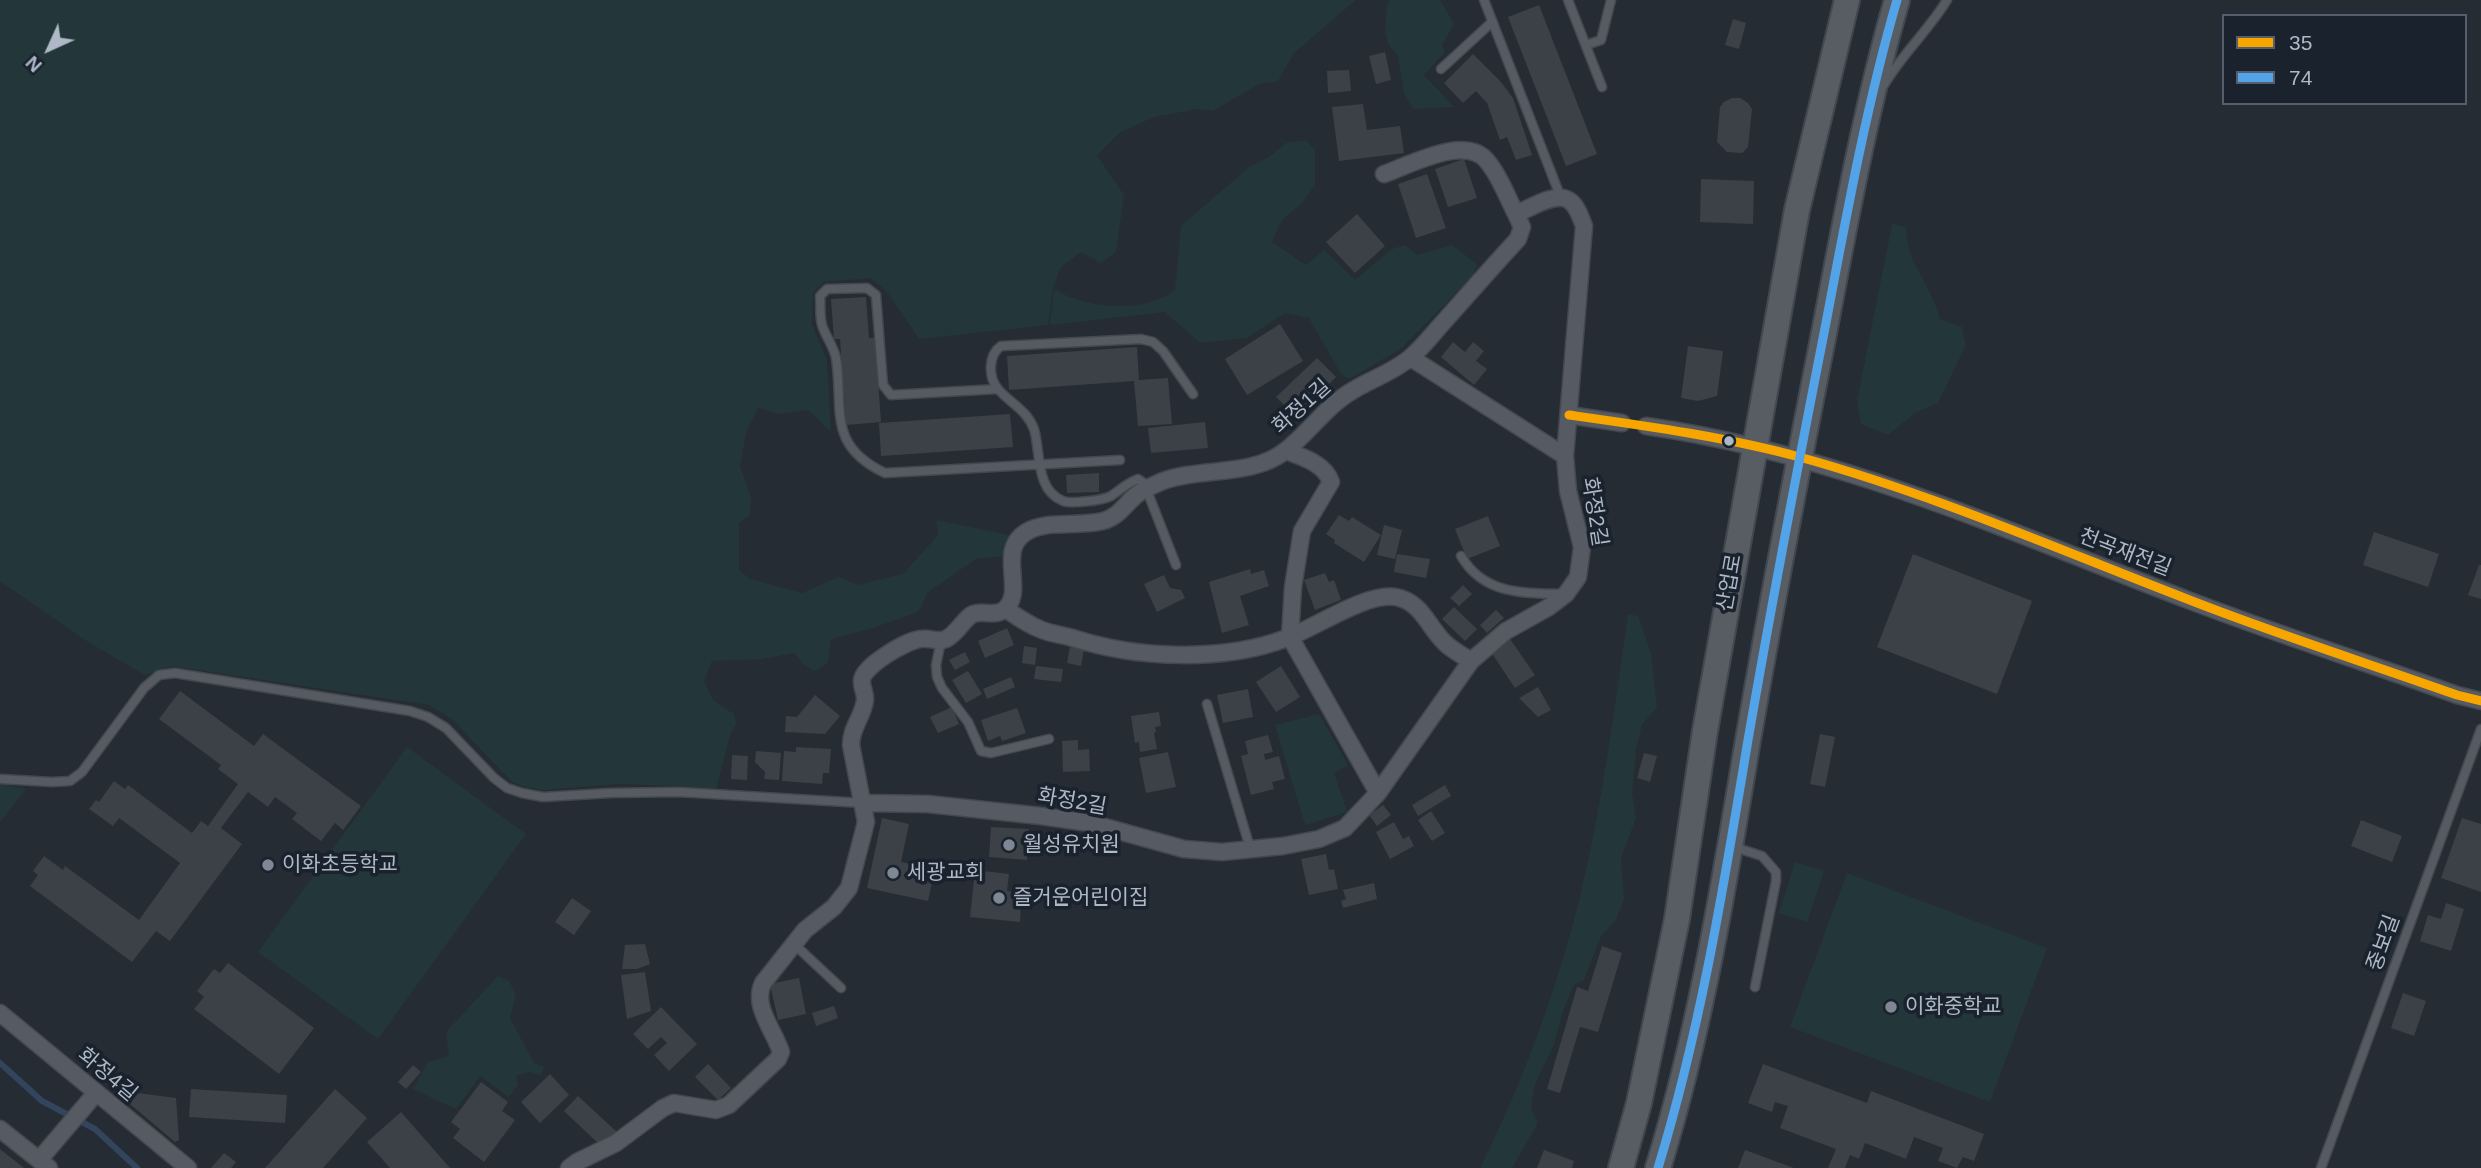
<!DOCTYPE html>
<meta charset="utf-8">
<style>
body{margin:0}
#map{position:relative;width:2481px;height:1168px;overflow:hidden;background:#262c33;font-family:Helvetica,sans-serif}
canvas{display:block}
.legend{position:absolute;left:2222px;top:14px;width:245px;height:91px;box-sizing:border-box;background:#19222d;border:2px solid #555e6a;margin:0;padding:9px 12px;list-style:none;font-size:21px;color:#aeb8c6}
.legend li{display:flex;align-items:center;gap:14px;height:35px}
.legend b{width:35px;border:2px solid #555e6a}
.north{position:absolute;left:14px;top:14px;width:70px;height:70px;-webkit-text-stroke:5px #19222d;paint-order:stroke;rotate:225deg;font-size:19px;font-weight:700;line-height:28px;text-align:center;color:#aeb8c6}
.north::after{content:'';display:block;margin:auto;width:24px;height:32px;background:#aeb8c6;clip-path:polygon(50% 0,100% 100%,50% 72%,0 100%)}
</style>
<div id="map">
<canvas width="2481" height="1168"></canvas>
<ul class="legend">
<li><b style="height:9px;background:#f7a600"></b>35</li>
<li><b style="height:9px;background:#53a3e8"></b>74</li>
</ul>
<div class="north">N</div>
</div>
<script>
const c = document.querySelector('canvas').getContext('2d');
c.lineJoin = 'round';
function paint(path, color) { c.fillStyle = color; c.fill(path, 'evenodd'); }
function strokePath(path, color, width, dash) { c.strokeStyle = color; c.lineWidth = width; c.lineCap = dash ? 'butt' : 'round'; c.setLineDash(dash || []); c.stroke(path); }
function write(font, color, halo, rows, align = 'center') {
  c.font = font + ' Helvetica,"Noto Sans KR",sans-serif'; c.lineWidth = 7; c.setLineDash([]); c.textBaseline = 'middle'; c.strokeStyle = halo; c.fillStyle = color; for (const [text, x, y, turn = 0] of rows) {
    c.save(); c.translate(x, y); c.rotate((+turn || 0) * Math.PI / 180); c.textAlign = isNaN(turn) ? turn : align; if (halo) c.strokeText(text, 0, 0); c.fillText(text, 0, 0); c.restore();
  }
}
const green = new Path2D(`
 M0,0H1356L1294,53L1278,81L1259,84L1213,111L1198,109L1154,117L1119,133L1097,155L1124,195L1116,252L1101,263L1081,252L1061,267L1053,288L1048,325L919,339L887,292L871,278L823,282L813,293L812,325L827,360L831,432L808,410L779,414L758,408L746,433L740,466L751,498L750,515L739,523V570L750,579L802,593L839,577L858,585L903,574L938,535L936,520L1009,535L1004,556L976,559L928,592L918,612L870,629L831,639L828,663L814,671L803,664L794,653L762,659L712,661L704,681L713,700L734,714L736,724L730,735L716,790L679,786L620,784L543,790L526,787L512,782L452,719L429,705L171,666L145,675L88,642L0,581Z
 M1390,0H1440L1454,24L1442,45L1445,52L1424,75L1454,107L1413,109L1404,93L1398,56L1388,44L1385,30L1387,5Z
 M1306,140L1315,150V185L1303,202L1282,220L1272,242L1306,265L1324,250L1355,280L1392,249L1405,245L1417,255L1452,245L1477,264L1473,276L1399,350L1349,379L1341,374L1309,318L1285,313L1247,338L1200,343L1165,312L1050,325L1054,289C1086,309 1144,314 1175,290L1181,226L1249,167L1269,157L1286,143Z
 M1892,224L1906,227C1907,236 1908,247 1911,256C1921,278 1934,295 1940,319L1962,327L1966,345L1938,403L1915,413L1888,435L1861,424L1857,401Z
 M1628,614L1638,616L1651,653L1657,707L1642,725L1636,749L1632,793L1636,818L1621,858L1624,899L1616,920L1601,936L1584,980L1574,985L1564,1008L1553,1047L1535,1084L1531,1108L1538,1123L1512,1168H1480C1524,1080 1559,984 1582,888C1603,798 1615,706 1628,614Z
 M1319,714L1348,765L1334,773L1347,812L1305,825L1275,725Z
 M407,747L526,834L378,1039L258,952Z
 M0,784L26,789L0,822Z
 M1795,862L1824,871L1807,922L1779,913Z
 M1847,873L2047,948L1990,1102L1790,1027Z
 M498,976L509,981L516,994L510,1018L534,1063L544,1067L541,1075L529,1072L516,1076L518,1085L509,1097L480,1076L456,1109L413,1089L428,1062L449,1056L446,1032Z`);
const stream = new Path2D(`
 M0,1063L42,1101L95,1129L137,1168`);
const building = new Path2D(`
 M1539,5L1597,154L1566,166L1508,17Z
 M1733,19L1746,23L1739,49L1725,45Z
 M1385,52L1391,80L1376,84L1369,56Z
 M1473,54L1501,82L1513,98L1532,155L1516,160L1507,137L1500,140L1487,103L1476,91L1463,103L1444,83Z
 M1349,70L1351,91L1328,93L1327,71Z
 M1732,98H1740L1748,103L1752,109L1748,147L1742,153L1727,152L1717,142L1720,107L1724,102Z
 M1363,104L1367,130L1400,126L1404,153L1339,161L1332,107Z
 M1464,159L1477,198L1448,207L1435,169Z
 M1427,174L1446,228L1416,238L1398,184Z
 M1701,179L1754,181L1753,224L1700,222Z
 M1357,214L1385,246L1355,273L1326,242Z
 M866,297L869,338H875L881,422L846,425L840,339H834L831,299Z
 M1280,324L1303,361L1247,395L1225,359Z
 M1453,342L1465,352L1473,342L1484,351L1476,361L1487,369L1474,385L1441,357Z
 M1688,346L1723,351L1717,396L1698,401L1681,398Z
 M1137,347L1139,380L1168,378L1172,424L1138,426L1134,381L1009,390L1007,356Z
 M1317,358L1336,377L1296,417L1276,397Z
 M1010,414L1013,447L881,456L879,423Z
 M1205,422L1208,448L1151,453L1148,428Z
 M1099,473V492L1067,493L1066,475Z
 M1339,515L1349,521L1352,517L1381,535L1364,562L1334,543L1335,540L1326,534Z
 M1488,516L1500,546L1467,559L1455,529Z
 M1384,525L1402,530L1395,559L1377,555Z
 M2374,532L2439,554L2428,587L2363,565Z
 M1397,554L1430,559L1426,578L1394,572Z
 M1913,554L2032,601L1997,694L1877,647Z
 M2479,565H2481V599L2468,595Z
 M1250,569L1251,574L1264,570L1269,586L1240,596L1249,625L1222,633L1209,582Z
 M1325,573L1329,582L1334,580L1341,600L1315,610L1304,580Z
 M1164,575L1170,588L1181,590L1185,598L1157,612L1144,584Z
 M1463,585L1472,594L1459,606L1450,598Z
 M1454,607L1477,629L1465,641L1442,619Z
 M1496,610L1504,618L1487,633L1480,625Z
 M1007,628L1014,645L985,658L978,641Z
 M1510,639L1535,675L1515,688L1491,652Z
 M1024,646L1037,648L1035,665L1022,663Z
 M1070,646L1084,649L1081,666L1067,663Z
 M965,652L970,662L955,670L949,660Z
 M1036,666L1063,669L1061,682L1034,679Z
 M1281,666L1300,697L1276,712L1256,682Z
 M968,671L982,694L966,703L952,680Z
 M1011,677L1015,687L987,699L983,689Z
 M1538,687L1551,710L1538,717L1519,698Z
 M1248,689L1253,717L1223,723L1217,695Z
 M180,691L254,746L263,734L361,806L343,830L335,823L321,841L292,819L297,813L275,797L268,807L248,792L221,828L242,844L170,941L156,931L132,962L30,886L38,875L33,871L44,856L63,870L65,866L139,920L180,863L119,818L113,826L89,809L96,800L99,802L114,781L125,789L128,785L192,833L201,821L208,826L238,784L218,769L221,765L159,719Z
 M815,695L840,716L825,734L785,732L786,716L797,717Z
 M952,707L959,724L938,733L930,717Z
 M1017,708L1026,733L1002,741L1000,736L988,741L981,720Z
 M1159,712L1161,726L1155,727L1156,732L1154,733L1157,749L1140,752L1139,742L1135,743L1131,716Z
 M1820,734L1835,737L1825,787L1810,784Z
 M1268,735L1273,752L1264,754L1265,760L1279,756L1285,779L1272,782L1274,789L1251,795L1241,756L1248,754L1245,741Z
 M1078,740V750L1089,749L1090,771L1063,772L1062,741Z
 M796,747L831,749L829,773H823L822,784L782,781L784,751L796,752Z
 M756,751L781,753L779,780L764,779L765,772L755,762Z
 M1168,752L1176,787L1146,793L1139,758Z
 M1644,753L1657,756L1650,782L1637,778Z
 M732,755L748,756L747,780L731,779Z
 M1445,785L1451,796L1418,816L1412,805Z
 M1383,805L1391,815L1377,826L1369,815Z
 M1431,811L1445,833L1432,841L1418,820Z
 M882,818L909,824L901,862L935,869L928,901L867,888Z
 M2462,818L2481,824V892L2441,878Z
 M2361,820L2402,836L2392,862L2351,846Z
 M1394,822L1403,839L1409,836L1414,846L1390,859L1376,832Z
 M991,827L1029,829L1027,860L989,857Z
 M1326,854L1329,870L1334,869L1338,889L1309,895L1301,859Z
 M975,870L1009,874L1007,891L1014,892V901L1021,902L1020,922L970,917Z
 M1374,883L1377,899L1343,908L1341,901L1346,899L1343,890Z
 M572,898L591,911L574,935L555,922Z
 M2446,903L2464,909L2451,951L2420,941L2428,915L2441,919Z
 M645,944L650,964L637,969H622L625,945Z
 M1602,946L1622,953L1598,1032L1580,1027L1560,1093L1547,1089L1577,987L1588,991Z
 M228,963L314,1028L279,1074L194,1009L204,997L197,991L214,969L220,973Z
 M645,972L651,1011L627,1019L621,975Z
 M799,978L806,1014L778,1020L770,984Z
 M2403,993L2426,1001L2414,1036L2391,1028Z
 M834,1006L838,1018L816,1026L812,1013Z
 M661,1007L697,1044L669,1071L654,1055L667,1043L661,1037L648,1049L633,1034Z
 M708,1064L731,1088L718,1100L695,1077Z
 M1763,1064L1867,1103L1871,1091L1984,1134L1974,1161L1963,1157L1957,1168L1938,1161L1943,1148L1914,1137L1906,1159L1865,1143L1859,1159L1850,1155L1845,1168H1828L1836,1149L1780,1128L1788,1106L1775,1102L1772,1112L1748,1103Z
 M413,1065L421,1072L406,1089L398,1082Z
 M550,1074L569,1095L540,1123L521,1102Z
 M481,1082L508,1102L502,1111L515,1120L484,1162L453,1138L460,1129L451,1122Z
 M191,1089L287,1095L285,1123L189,1117Z
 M335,1089L367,1118L323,1168H265Z
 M130,1092L176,1098L179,1140L175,1142L130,1104Z
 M578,1096L618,1133L599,1144L564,1111Z
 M401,1112L450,1168H390L367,1142Z
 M0,1149L24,1168H0Z
 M1544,1150L1574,1161L1572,1168H1537Z
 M1745,1150L1794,1168H1738Z
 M224,1153L236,1162L231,1168H211Z`);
const service = new Path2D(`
 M1484,0L1561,198
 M1568,0L1602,87
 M1586,45L1601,40L1611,0
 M1441,69L1492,22
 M1884,85C1902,54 1929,30 1947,0
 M998,389L891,395L883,385L876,295L867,288L827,289L820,296C821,306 819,319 823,328C827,338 834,348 836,358C844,409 826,445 885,473L1120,460
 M1461,556C1484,595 1523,593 1563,594
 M1176,565L1144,483L1138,479C1127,483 1120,490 1111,496C1101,501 1090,501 1079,502C1074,502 1068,503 1063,501C1035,490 1041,452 1034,429C1027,410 1010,403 998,389C988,377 988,355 1001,346L1141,339L1153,342L1163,351L1193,394
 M941,641L936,665L937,677L942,688L968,722L981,751L991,753L1049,739
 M1207,704L1251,851
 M0,779L52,782L70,781L82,772L144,688L159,675L175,673L410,711L428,717L446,728L494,778L507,788L522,793L543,797L610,793L679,792L863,803
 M1734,847L1762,856L1776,872V881L1755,987
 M794,944L841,988
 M2321,1168L2481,729`);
const minor = new Path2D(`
 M1384,174C1410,165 1466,134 1487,161C1500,176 1507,197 1516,214
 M1411,358L1565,456
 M1569,415L1622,423
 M1646,426C1836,453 2010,532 2188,600C2277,634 2367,663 2457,695L2481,701
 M1286,451C1303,457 1325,464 1331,482L1302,531L1293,587L1290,637L1378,793
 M1006,609C1017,617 1029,625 1042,630C1052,634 1063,635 1073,638C1137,659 1224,662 1287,638C1315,628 1366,592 1396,597C1422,602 1428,627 1445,643C1452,650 1462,655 1471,661
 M0,1013L188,1168
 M0,1129L49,1168
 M39,1160L96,1093
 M569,1168L577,1162L616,1143L663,1108L674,1103L716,1110L729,1105L778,1059L781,1052C774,1030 752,1006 763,983L805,930L834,907L849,888L866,822L851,745C851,727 863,717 865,700C866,694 861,687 862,680C863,666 907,640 921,639C930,637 937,643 946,639C958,633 964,618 973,614C983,610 994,617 1004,610C1028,591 993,548 1030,530C1052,520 1079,527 1103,521C1118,517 1124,506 1135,496C1143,489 1154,485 1163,481C1202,467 1252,477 1285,451C1309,433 1326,406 1352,391C1371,379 1394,372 1411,357C1422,348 1431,336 1440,326C1466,297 1491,268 1518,239L1522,227L1516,214C1529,209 1557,190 1570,201C1577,206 1581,218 1584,226L1565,456L1568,491L1582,547L1578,577L1566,594L1549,607L1506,631L1471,661L1378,793L1345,828L1319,839L1283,846L1222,852L1184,849L1090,823L1041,816L928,804L863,803`);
const primary = new Path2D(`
 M1621,1168L1639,1103L1677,919L1705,731L1797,210L1847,0
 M1658,1168C1701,1028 1724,884 1748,740C1772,602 1798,465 1825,328C1846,218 1866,107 1897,0`);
const bus1 = new Path2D(`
 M1569,415C1647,426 1727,437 1803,458C1935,495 2060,550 2187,599C2276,634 2367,663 2457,695L2481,701`);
const bus2 = new Path2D(`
 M1658,1168C1701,1028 1724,884 1748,740C1772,602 1798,465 1825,328C1846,218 1866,107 1897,0`);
const markers = [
 [1729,441,6,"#aeb8c6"],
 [1009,845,7,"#7e8793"],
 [268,865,7,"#7e8793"],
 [893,873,7,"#7e8793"],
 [999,898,7,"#7e8793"],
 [1891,1007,7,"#7e8793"]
];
const streetNames = [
 ["화정1길",1302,407,-42],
 ["화정2길",1594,512,81],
 ["천곡재전길",2125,553,21],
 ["산업로",1730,583,-80],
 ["화정2길",1072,802,10],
 ["중보길",2384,943,-70],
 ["화정4길",107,1075,40]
];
const poiNames = [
 ["월성유치원",1023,845],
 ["이화초등학교",282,865],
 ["세광교회",907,873],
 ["즐거운어린이집",1013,898],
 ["이화중학교",1905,1007]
];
paint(green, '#233639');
strokePath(stream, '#32455d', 6);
paint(building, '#3b4147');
strokePath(service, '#44484e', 11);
strokePath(minor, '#44484e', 19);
strokePath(primary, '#434850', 28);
strokePath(service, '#565a62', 8);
strokePath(minor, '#565a62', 16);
strokePath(primary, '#585d64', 24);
strokePath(bus1, '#f7a600', 9);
strokePath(bus2, '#53a3e8', 9);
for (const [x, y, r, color] of markers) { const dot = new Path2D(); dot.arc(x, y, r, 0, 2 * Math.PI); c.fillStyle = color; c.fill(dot); strokePath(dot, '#19222d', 2.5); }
write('21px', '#aeb8c6', '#19222d', streetNames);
write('21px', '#aeb8c6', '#19222d', poiNames, 'left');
</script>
